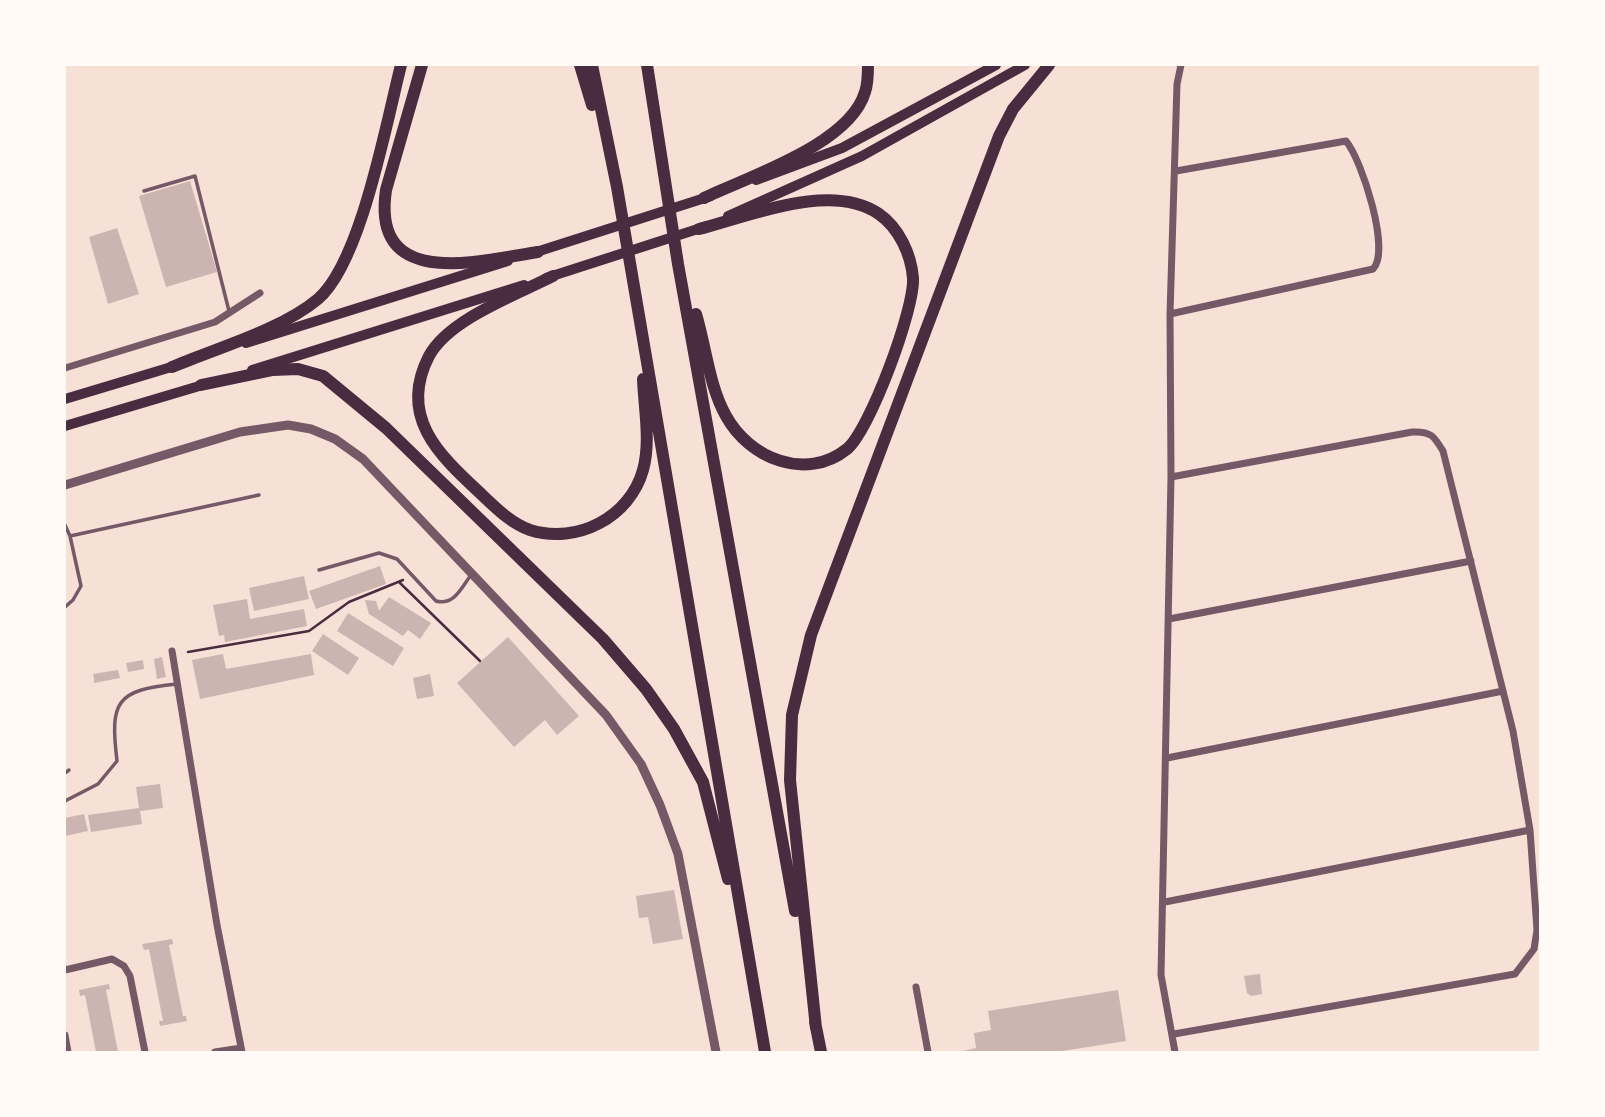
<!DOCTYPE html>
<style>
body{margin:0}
#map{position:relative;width:1605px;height:1117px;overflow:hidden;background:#f7e1d7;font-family:"Work Sans",sans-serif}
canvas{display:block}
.frame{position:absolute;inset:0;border:66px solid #fffaf5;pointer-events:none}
</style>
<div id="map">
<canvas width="1605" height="1117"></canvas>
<div class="frame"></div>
</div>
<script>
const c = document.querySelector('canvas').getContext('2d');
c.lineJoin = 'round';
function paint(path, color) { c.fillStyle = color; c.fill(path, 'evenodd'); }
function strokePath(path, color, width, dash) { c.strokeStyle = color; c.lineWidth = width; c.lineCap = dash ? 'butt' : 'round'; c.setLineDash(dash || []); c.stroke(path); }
const building = new Path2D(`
 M190,181L217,272L166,287L139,196Z
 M117,228L139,294L108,304L89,237Z
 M380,566L386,584L316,609L309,591Z
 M304,576L309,599L254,611L249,588Z
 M389,597L431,623L420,639L408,630L403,636L369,614L365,600L376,601L379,611Z
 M247,599L250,619L304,609L307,626L225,642L224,635L219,636L213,605Z
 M348,613L404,648L393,666L337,631Z
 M323,634L359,658L348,675L312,651Z
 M508,637L579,716L557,735L545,720L514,747L457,683Z
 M223,654L226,669L311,654L314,675L200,699L192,660Z
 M162,657L166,677L157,679L154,659Z
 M143,660L144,669L128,672L126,663Z
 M118,670L120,678L94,683V679L89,681L94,679L93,674Z
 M430,674L434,696L417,699L413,678Z
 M160,784L163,808L140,811L142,824L91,832L88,815L139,808L136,787Z
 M84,814L88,831L65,836V818Z
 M674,890L683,939L653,944L648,917L639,918L636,896Z
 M172,939L173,944L169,945L183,1016H186L187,1021L160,1026L159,1021H163L149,949L144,950L142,944Z
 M1260,974L1262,994L1251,996L1247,993L1244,976Z
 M109,984L110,989L106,990L118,1052H96L85,995L80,996L79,990Z
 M1118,990L1126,1041L1056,1052H959L976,1048L974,1033L991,1030L988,1011Z`);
const path = new Path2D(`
 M400,583L480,661
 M188,652L309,631L349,602L403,580`);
const service = new Path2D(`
 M144,191L195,176L229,311
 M65,525L70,536L259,495
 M319,570L379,553L397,559L436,601C454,606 461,588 471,575
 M65,607L73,600L81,586L70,536
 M65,773L69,770
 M65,801L98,784L117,761C110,702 115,690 177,684`);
const minor = new Path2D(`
 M1170,314L1373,269C1391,251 1362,160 1346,141L1176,171
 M65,368L215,322L260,293
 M1171,477L1412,432C1431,431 1434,436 1443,451L1513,731L1530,830L1537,930L1534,949L1515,974L1174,1034
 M1169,619L1471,561
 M172,651L217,925L242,1052
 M1167,758L1503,691
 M1165,902L1530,830
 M65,970L112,959L124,966L130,976L145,1052
 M916,987L928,1052
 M65,1035L68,1052
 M215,1052L241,1048
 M1175,1052L1161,975L1171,477L1170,314L1177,84L1181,65`);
const tertiary = new Path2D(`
 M65,485L240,432L288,425L311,429L335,439L363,459L606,715L641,764L660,805L678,854L716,1052`);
const primary = new Path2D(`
 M756,180L842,148L996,65
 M728,216L862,156L1025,65
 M530,254L711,196
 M546,278L707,226
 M246,343L508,261
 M252,370L524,285
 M65,399L178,365
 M65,426L206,384`);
const motorway = new Path2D(`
 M422,65L386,190C371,291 479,261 538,252
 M580,65L592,105
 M592,65L617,187L765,1052
 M647,65L678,264L795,911
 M704,198C750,176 850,144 865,92C868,84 868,73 868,65
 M553,276C516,295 449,319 429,356C398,416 438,454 479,492C494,506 510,523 530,530C577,545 630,517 643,470C651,442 644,408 643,379
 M696,314C706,347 709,386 726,416C749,458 806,482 847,449C870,430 915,308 913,278C911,254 899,228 879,214C831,181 750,216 699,229
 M172,367C217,348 281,330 318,299C361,262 386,124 401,65
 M201,385L273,370L298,369L323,376L386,428L603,639L646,689L674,729L703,782L728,879
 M815,1022L821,1052
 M816,1028L790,780L792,715L811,635L999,136L1013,109L1049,65`);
paint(building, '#ccb4b1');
strokePath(path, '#4a2c40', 2.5);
strokePath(service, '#755966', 3.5);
strokePath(minor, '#755966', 7);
strokePath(tertiary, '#755966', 9);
strokePath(primary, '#4a2c40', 10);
strokePath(motorway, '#4a2c40', 12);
</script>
